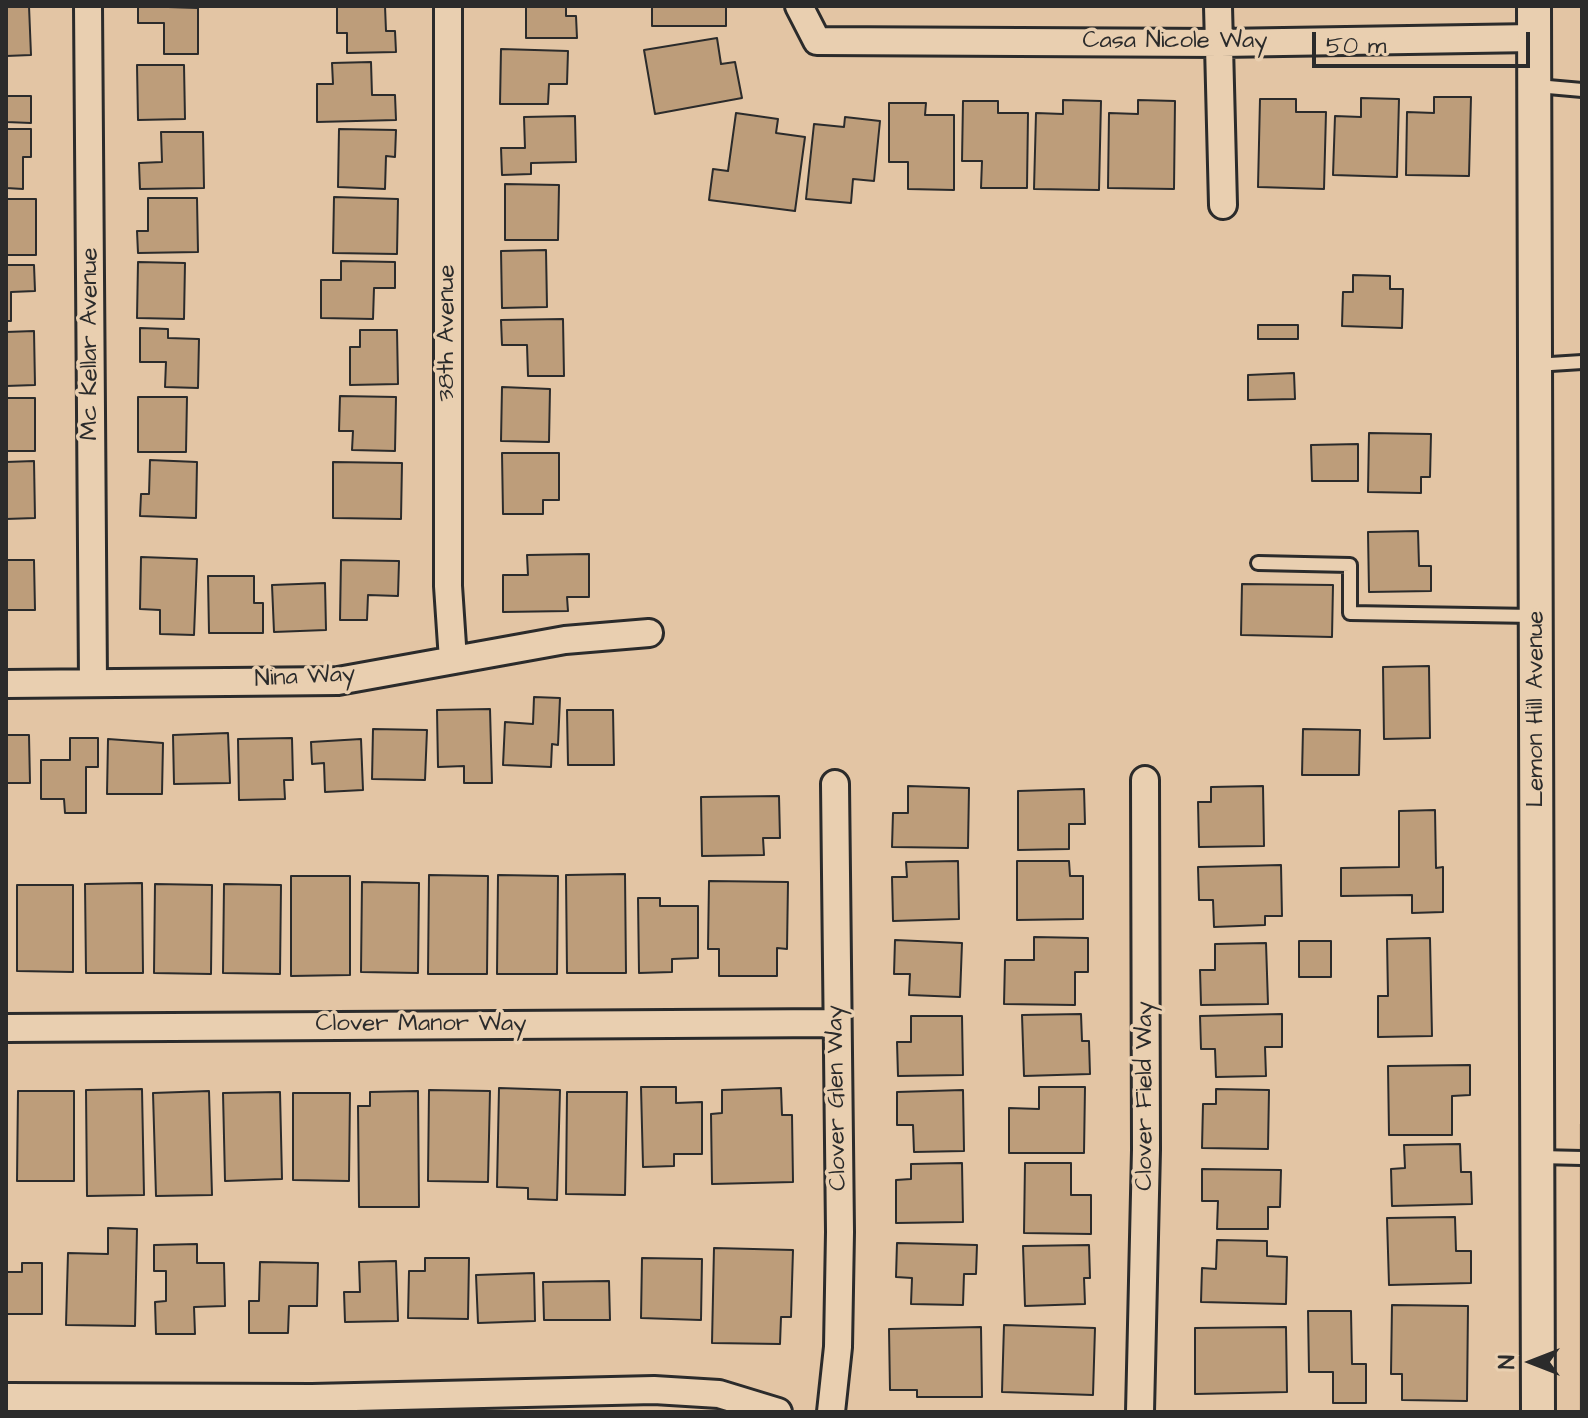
<!DOCTYPE html>
<style>
body{margin:0}
#map{position:relative;width:1588px;height:1418px;overflow:hidden;background:#e3c5a4;font-family:"Architects Daughter",sans-serif}
canvas{display:block}
.frame{position:absolute;inset:0;border:8px solid #2b2b2b;pointer-events:none}
.north{position:absolute;left:1492px;top:1322px;width:80px;height:80px;-webkit-text-stroke:6px #e9cfb0;paint-order:stroke;rotate:270deg;font-size:22px;font-weight:700;line-height:32px;text-align:center;color:#2b2b2b}
.north::after{content:'';display:block;margin:auto;width:28px;height:36px;background:#2b2b2b;clip-path:polygon(50% 0,100% 100%,50% 72%,0 100%)}
.scale{position:absolute;left:1312px;top:32px;width:218px;height:36px;box-sizing:border-box;border:4px solid #2b2b2b;border-top:0;padding-left:10px;font-size:24px;line-height:28px;white-space:nowrap;color:#2b2b2b;-webkit-text-stroke:6px #e9cfb0;paint-order:stroke}
</style>
<div id="map">
<canvas width="1588" height="1418"></canvas>
<div class="frame"></div>
<div class="north">N</div>
<div class="scale">50 m</div>
</div>
<script>
const c = document.querySelector('canvas').getContext('2d');
c.lineJoin = 'round';
function paint(path, color) { c.fillStyle = color; c.fill(path, 'evenodd'); }
function strokePath(path, color, width, dash) { c.strokeStyle = color; c.lineWidth = width; c.lineCap = dash ? 'butt' : 'round'; c.setLineDash(dash || []); c.stroke(path); }
function write(font, color, halo, rows, align = 'center') {
  c.font = font + ' "Architects Daughter",sans-serif'; c.lineWidth = 7; c.setLineDash([]); c.textBaseline = 'middle'; c.strokeStyle = halo; c.fillStyle = color; for (const [text, x, y, turn = 0] of rows) {
    c.save(); c.translate(x, y); c.rotate((+turn || 0) * Math.PI / 180); c.textAlign = isNaN(turn) ? turn : align; if (halo) c.strokeText(text, 0, 0); c.fillText(text, 0, 0); c.restore();
  }
}
const built = new Path2D(`
 M1579,1124H1582V1412H1579Z`);
const building = new Path2D(`
 M6,6H29L31,55L6,56Z
 M138,6L198,8V54H164V23H138Z
 M337,6H385L386,31H395L396,52L347,53V33H337Z
 M566,6V16H576L577,38H526V7L502,6Z
 M652,6H726V26H652Z
 M717,38L721,64L735,62L742,98L655,114L644,50Z
 M501,49L568,51L567,84H549L548,104H500Z
 M371,62L372,95H395L396,120L317,122V84H333L332,63Z
 M6,65L7,96H31V123L6,122Z
 M137,65H184L185,119L138,120Z
 M1434,97H1471L1469,176L1406,175L1407,112L1434,113Z
 M1361,98L1399,99L1397,177L1333,175L1335,116L1361,117Z
 M1260,99H1296V112H1326L1324,189L1258,187Z
 M1063,100L1101,101L1099,190L1034,189L1036,113L1063,114Z
 M1138,100L1175,101L1174,189L1108,188L1109,113L1138,114Z
 M963,101H998V113H1028L1027,188H981L982,161H962Z
 M889,103H926L925,115H954V190L908,189V162H889Z
 M736,113L778,119L776,133L805,137L795,211L709,200L713,169L728,171Z
 M575,116L576,162L531,163V174L502,175L501,148H525L524,117Z
 M845,117L880,121L874,181L853,179L851,203L806,199L814,124L844,127Z
 M6,129H31V157H23V189L6,188Z
 M339,129L396,130L395,157L386,156L385,189L338,187Z
 M161,132H203L204,188L140,189L139,163L162,162Z
 M505,184L559,185L558,240H505Z
 M334,197L398,199L397,254L333,253Z
 M148,198H197L198,252L138,253L137,231H148Z
 M6,199H36V255H6Z
 M546,250L547,307L502,308L501,251Z
 M341,261L395,262V288H374L373,319L321,318V280H341Z
 M138,262L185,263L184,319L137,318Z
 M6,265H34L35,291L11,292V321H6Z
 M1353,275L1390,276V289H1403L1402,328L1342,326L1343,292H1353Z
 M563,319L564,376H528L527,345H502L501,320Z
 M1258,325H1298V339H1258Z
 M140,328L168,329V338L199,339L198,388L165,387L166,362H140Z
 M360,330H397L398,384L350,385V347H360Z
 M34,331L35,385L6,386V332Z
 M1294,373L1295,399L1248,400V375Z
 M502,387L550,389L549,442L501,441Z
 M340,396L396,397L395,451L352,450L353,431H339Z
 M138,397H187L186,452H138Z
 M6,398H35V451H6Z
 M1369,433L1431,434L1430,477H1421V493L1368,492Z
 M1358,444V481H1312L1311,445Z
 M502,453H559V500H543V514H503Z
 M150,460L197,462L196,518L140,516L141,494H149Z
 M34,461L35,518L6,519V462Z
 M333,462L402,463L401,519L333,518Z
 M1418,531L1419,566H1431V591L1369,592L1368,532Z
 M589,554V597H567L568,611L503,612V575H528L527,555Z
 M141,557L197,559L194,635L160,634V610L140,609Z
 M6,560H34L35,610H6Z
 M341,560L399,561L398,596L368,595L367,620H340Z
 M208,576H254V603H263V633H209Z
 M325,583L326,630L274,632L272,585Z
 M1242,584L1333,585L1332,637L1241,635Z
 M1429,666L1430,738L1384,739L1383,667Z
 M534,697L560,698L558,745L552,744L551,767L503,765L505,722L533,724Z
 M490,709L492,783H464V766L438,767L437,710Z
 M567,710H613L614,765H568Z
 M373,729L427,730L425,780L372,779Z
 M1303,729L1360,730L1359,775H1302Z
 M228,733L230,783L174,784L173,735Z
 M6,735H29L30,783H6Z
 M70,738H98V767H86V813H65L64,799H41V760H70Z
 M292,738L293,780H284L285,799L239,800L238,739Z
 M108,739L163,743L162,794H107Z
 M361,739L363,790L325,792L324,763L312,764L311,742Z
 M908,786L969,788L968,848L892,847L893,813H908Z
 M1263,786L1264,846L1199,847L1198,802H1211V787Z
 M1084,789L1085,824H1069V849L1018,850V791Z
 M779,796L780,838H763L764,855L702,856L701,797Z
 M1435,810L1436,868L1443,867V912L1412,913V895L1341,896V868L1399,867V811Z
 M958,861L959,919L893,921L892,877H907L906,862Z
 M1017,861H1069L1070,876H1083V919L1017,920Z
 M1281,865L1282,916H1265V925L1214,927L1213,900H1199L1198,867Z
 M625,874L626,973H567L566,875Z
 M429,875L488,876L487,974H428Z
 M498,875L558,876L557,974H497Z
 M291,876H350V975L291,976Z
 M709,881L788,882L787,949L777,948V976H719V949H708Z
 M362,882L419,883L418,973L361,972Z
 M142,883L143,973H86L85,884Z
 M155,884L212,885L211,974L154,973Z
 M224,884L281,885L280,974L223,973Z
 M17,885H73V972L17,971Z
 M638,898H660V906H698V958L672,959V972L639,973Z
 M1034,937L1088,938V972H1075V1005L1004,1004L1005,960H1034Z
 M1430,938L1432,1036L1378,1037V996H1388L1387,939Z
 M895,940L962,943L960,997L909,995L910,974H894Z
 M1299,941H1331V977H1299Z
 M1266,943L1268,1004L1201,1005L1200,970H1215V944Z
 M1081,1014L1082,1041H1089L1090,1074L1024,1076L1022,1015Z
 M1282,1014V1047H1265L1266,1076L1216,1077L1215,1049H1201L1200,1016Z
 M911,1016H962L963,1075L898,1076L897,1042H911Z
 M1470,1065V1095L1452,1096V1135H1389L1388,1066Z
 M641,1087H676V1103L702,1102V1154H674V1166L643,1167Z
 M1039,1087H1085L1084,1153H1009V1108L1039,1109Z
 M499,1088L560,1090L557,1200L528,1199V1188L497,1187Z
 M781,1088L782,1115H792L793,1182L712,1184L711,1114L722,1113V1090Z
 M142,1089L144,1195L87,1196L86,1090Z
 M1216,1089L1269,1090L1268,1149L1202,1148L1203,1104H1216Z
 M429,1090L490,1091L488,1182L428,1181Z
 M963,1090L964,1151L914,1152L913,1125H897V1092Z
 M18,1091H74V1181H17Z
 M209,1091L212,1195L156,1196L153,1093Z
 M418,1091L419,1207H359L358,1106H370V1092Z
 M280,1092L282,1179L225,1181L223,1093Z
 M567,1092H627L625,1195L566,1194Z
 M293,1093H350L349,1181L293,1180Z
 M1460,1144L1461,1172H1471L1472,1204L1392,1206L1391,1169L1405,1168L1404,1145Z
 M962,1163L963,1222L896,1223V1180L911,1179V1164Z
 M1025,1163H1071V1195H1091V1234L1024,1233Z
 M1202,1169L1281,1170L1280,1207H1268V1229H1217L1218,1201H1202Z
 M1455,1217L1456,1251H1471V1283L1389,1285L1387,1218Z
 M108,1228L137,1229L135,1326L66,1325L68,1253L108,1254Z
 M1217,1240L1267,1241V1256L1287,1257L1286,1304L1201,1302L1202,1268L1216,1269Z
 M897,1243L977,1245L976,1274H964L963,1305L911,1304L912,1278L896,1277Z
 M197,1244V1263H224L225,1306L194,1307L195,1334H156L155,1302L166,1301V1271H154V1245Z
 M1089,1245L1090,1278H1084L1085,1304L1025,1306L1023,1246Z
 M714,1248L793,1250L791,1317H781L780,1344L712,1343Z
 M425,1258H469L468,1319L408,1318L409,1271H425Z
 M642,1258L702,1259L701,1320L641,1318Z
 M396,1261L398,1321L345,1322L344,1292H360L359,1262Z
 M260,1262L318,1263L317,1306H289L288,1333H249V1301H259Z
 M22,1263H42V1314H6V1272H22Z
 M534,1273L535,1321L478,1323L476,1275Z
 M609,1281L610,1320H544L543,1282Z
 M1392,1305L1468,1306L1467,1401L1402,1400V1374H1391Z
 M1308,1311H1351L1352,1364H1366V1403H1333V1372H1309Z
 M1004,1325L1095,1328L1093,1395L1002,1392Z
 M981,1327L982,1397H917V1390H890L889,1329Z
 M1286,1327L1287,1392L1195,1394V1328Z`);
const service = new Path2D(`
 M1537,86L1582,90
 M1535,365L1582,362
 M1258,563L1350,565V613L1534,616
 M1539,1157L1582,1158`);
const minor = new Path2D(`
 M88,6L93,682
 M448,6V586L453,660
 M799,6L817,41L1221,43L1534,38
 M1218,6L1223,205
 M6,684L338,681L565,640L649,633
 M6,1028L835,1023
 M6,1397L312,1398L654,1390L719,1394L778,1412
 M831,1412L838,1347L840,1232L835,784
 M1140,1412L1146,1150L1145,780`);
const tertiary = new Path2D(`
 M1534,6L1538,1412`);
const streetNames = [
 ["Casa Nicole Way",1175,42],
 ["38th Avenue",448,333,-90],
 ["Mc Kellar Avenue",91,344,-90],
 ["Nina Way",305,678,-3],
 ["Lemon Hill Avenue",1537,709,-90],
 ["Clover Manor Way",421,1025],
 ["Clover Field Way",1146,1096,-90],
 ["Clover Glen Way",838,1098,-91]
];
paint(built, '#d5b695');
paint(building, '#bd9d7a');
strokePath(building, '#2b2b2b', 2);
strokePath(service, '#2b2b2b', 18);
strokePath(minor, '#2b2b2b', 32);
strokePath(tertiary, '#2b2b2b', 38);
strokePath(service, '#e9cfb0', 12);
strokePath(minor, '#e9cfb0', 26);
strokePath(tertiary, '#e9cfb0', 32);
write('24px', '#2b2b2b', '#e9cfb0', streetNames);
</script>
